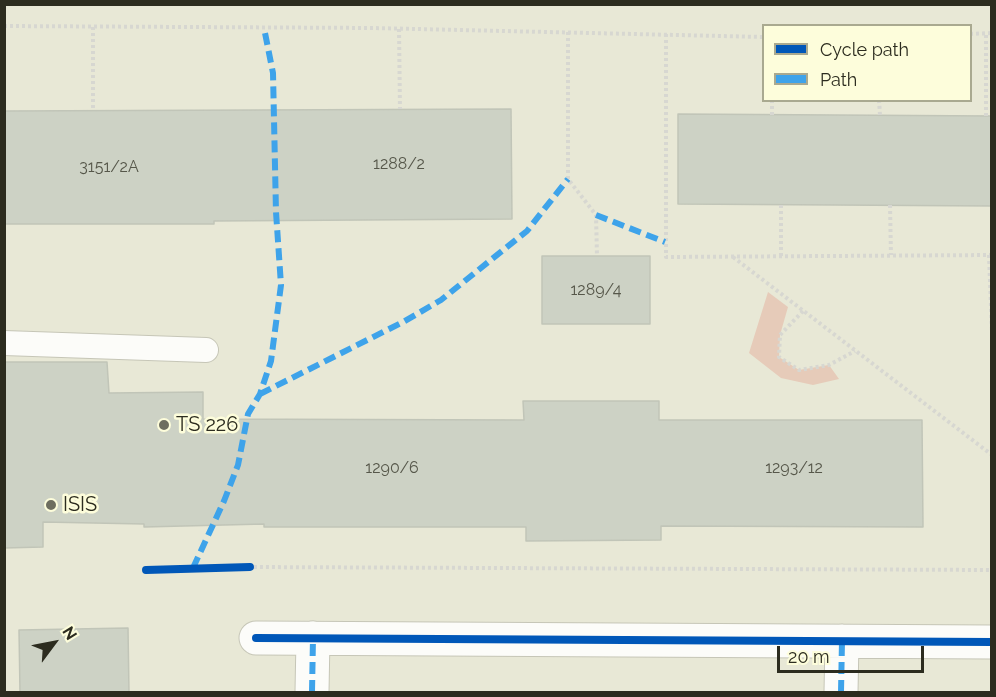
<!DOCTYPE html>
<style>
body{margin:0}
#map{position:relative;width:996px;height:697px;overflow:hidden;background:#e8e8d6;font-family:Raleway,sans-serif}
canvas{display:block}
.frame{position:absolute;inset:0;border:6px solid #2c2c1f;pointer-events:none}
.legend{position:absolute;left:762px;top:24px;width:210px;height:78px;box-sizing:border-box;background:#fdfddb;border:2px solid #a9a990;margin:0;padding:8px 10px;list-style:none;font-size:18px;color:#2c2c1f}
.legend li{display:flex;align-items:center;gap:12px;height:30px}
.legend b{width:30px;border:2px solid #a9a990}
.north{position:absolute;left:24px;top:613px;width:60px;height:60px;-webkit-text-stroke:4px #fdfddb;paint-order:stroke;rotate:58deg;font-size:16px;font-weight:700;line-height:24px;text-align:center;color:#2c2c1f}
.north::after{content:'';display:block;margin:auto;width:21px;height:27px;background:#2c2c1f;clip-path:polygon(50% 0,100% 100%,50% 72%,0 100%)}
.scale{position:absolute;left:777px;top:646px;width:147px;height:27px;box-sizing:border-box;border:3px solid #2c2c1f;border-top:0;padding-left:8px;font-size:18px;line-height:21px;white-space:nowrap;color:#2c2c1f;-webkit-text-stroke:4px #fdfddb;paint-order:stroke}
</style>
<div id="map">
<canvas width="996" height="697"></canvas>
<div class="frame"></div>
<ul class="legend">
<li><b style="height:8px;background:#0057b8"></b>Cycle path</li>
<li><b style="height:8px;background:#3ea3ea"></b>Path</li>
</ul>
<div class="north">N</div>
<div class="scale">20 m</div>
</div>
<script>
const c = document.querySelector('canvas').getContext('2d');
c.lineJoin = 'round';
function paint(path, color) { c.fillStyle = color; c.fill(path, 'evenodd'); }
function strokePath(path, color, width, dash) { c.strokeStyle = color; c.lineWidth = width; c.lineCap = dash ? 'butt' : 'round'; c.setLineDash(dash || []); c.stroke(path); }
function write(font, color, halo, rows, align = 'center') {
  c.font = font + ' Raleway,sans-serif'; c.lineWidth = 5; c.setLineDash([]); c.textBaseline = 'middle'; c.strokeStyle = halo; c.fillStyle = color; for (const [text, x, y, turn = 0] of rows) {
    c.save(); c.translate(x, y); c.rotate((+turn || 0) * Math.PI / 180); c.textAlign = isNaN(turn) ? turn : align; if (halo) c.strokeText(text, 0, 0); c.fillText(text, 0, 0); c.restore();
  }
}
const green = new Path2D(`
 M768,292L788,307L780,335L779,357L799,370L829,365L839,379L813,385L781,378L749,353Z`);
const building = new Path2D(`
 M511,109L512,219L214,221V224H4V111Z
 M678,114L992,116V206L678,204Z
 M542,256H650V324H542Z
 M4,362H107L109,393L203,392V419L524,420L523,401H659V420H922L923,527L661,526V540L526,541V527H264V524L144,527V524L43,522V547L4,548Z
 M128,628L129,693H20L19,630Z`);
const path = new Path2D(`
 M4,26L373,28L764,37
 M93,27V111
 M399,29L400,109
 M568,32V179L596,215L597,256
 M666,34V257L992,255
 M970,34L992,33
 M879,100L880,115
 M772,115V100
 M986,116V33
 M890,205L891,255
 M989,255L992,332
 M781,256V204
 M733,257L992,455
 M803,311L780,335L779,357L799,370L829,365L855,351
 M146,570L250,567L992,570`);
const lane = new Path2D(`
 M4,343L206,350`);
const street = new Path2D(`
 M256,638L992,642
 M312,692L313,638
 M841,692L842,641`);
const quiet = new Path2D(`
 M596,215L665,242
 M260,394L403,322L441,300L527,231L568,179
 M193,568L224,501L238,465L248,414L260,394L271,361L281,285L276,212L273,73L264,28
 M312,692L313,638
 M841,692L842,641`);
const cycleway = new Path2D(`
 M146,570L250,567
 M256,638L992,642`);
const markers = [
 [164,425,6,"#6e6e5f"],
 [51,505,6,"#6e6e5f"]
];
const numberNames = [
 ["1288/2",399,164],
 ["3151/2A",109,167],
 ["1289/4",596,290],
 ["1290/6",392,468],
 ["1293/12",794,468]
];
const poiNames = [
 ["TS 226",176,425],
 ["ISIS",63,505]
];
paint(green, '#e6cbb9');
paint(building, '#cdd2c5');
strokePath(building, '#c1c5b8', 1.5);
strokePath(lane, '#c6c6b7', 26);
strokePath(street, '#c6c6b7', 35);
strokePath(path, '#d7d7d1', 4, [3, 3]);
strokePath(lane, '#fcfcf9', 24);
strokePath(street, '#fcfcf9', 33);
strokePath(quiet, '#3ea3ea', 6, [12, 6]);
strokePath(cycleway, '#0057b8', 8);
for (const [x, y, r, color] of markers) { const dot = new Path2D(); dot.arc(x, y, r, 0, 2 * Math.PI); c.fillStyle = color; c.fill(dot); strokePath(dot, '#fdfddb', 2); }
write('16px', '#56574a', null, numberNames);
write('20px', '#2c2c1f', '#fdfddb', poiNames, 'left');
</script>
